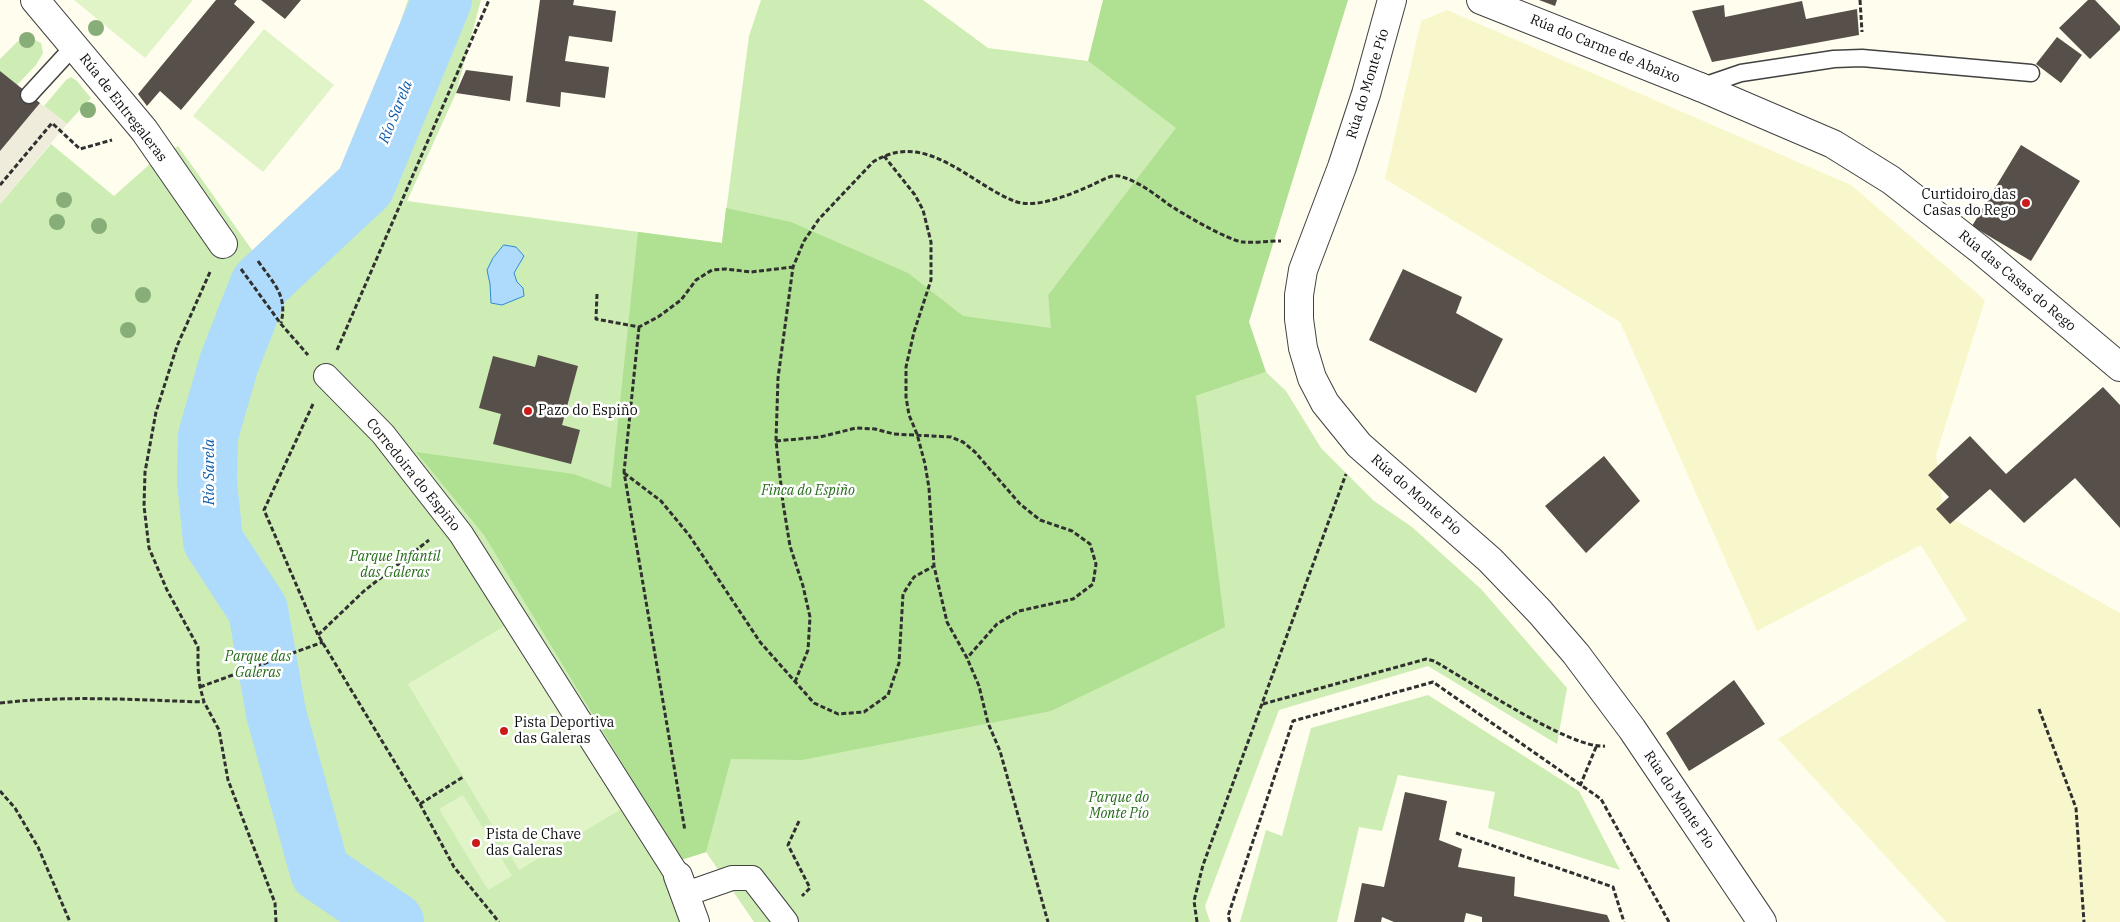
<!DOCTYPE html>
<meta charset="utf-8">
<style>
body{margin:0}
canvas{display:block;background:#fffdee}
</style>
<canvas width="2120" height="922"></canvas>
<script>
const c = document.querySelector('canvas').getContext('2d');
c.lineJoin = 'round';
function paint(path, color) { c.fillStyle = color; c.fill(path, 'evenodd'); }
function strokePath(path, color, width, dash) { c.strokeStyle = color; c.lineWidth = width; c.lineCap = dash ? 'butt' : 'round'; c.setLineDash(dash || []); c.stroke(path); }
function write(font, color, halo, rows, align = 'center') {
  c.font = font + ' "IBM Plex Serif",serif'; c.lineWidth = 5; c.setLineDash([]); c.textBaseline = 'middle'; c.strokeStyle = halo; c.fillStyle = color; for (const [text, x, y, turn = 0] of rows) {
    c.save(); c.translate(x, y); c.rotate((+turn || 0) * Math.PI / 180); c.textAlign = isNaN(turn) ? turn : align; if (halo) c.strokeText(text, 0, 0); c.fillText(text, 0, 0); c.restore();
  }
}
const farmland = new Path2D(`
 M1447,10L1851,185L1985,300L1936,455L1944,514L2120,613V922H1946L1778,739L1967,620L1921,545L1757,631L1620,322L1385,179L1421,21Z`);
const green = new Path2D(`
 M408,0H481L456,93L407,201L722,243L749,36L761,0H923L988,48L1088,61L1177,128L1048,295L1062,411L1196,396L1266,372L1286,391L1321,448L1374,501L1412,527L1481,589L1567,688L1557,744L1428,666L1279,710L1205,906L1210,922H754L706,852L681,860L674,901L680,922H0V204L51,144L114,196L151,163L178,146L257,257L300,232L331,199L352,161Z
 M27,36L41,43L43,53L36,65L17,85L0,71V59L17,42Z
 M71,77L77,81L91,98L67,124L44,106L66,80Z
 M1428,695L1579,791L1620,870L1488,828L1495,792L1398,775L1382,831L1359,827L1337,922H1240L1266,830L1282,836L1311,728Z`);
const forest = new Path2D(`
 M1103,0H1348L1249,322L1266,372L1196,396L1225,627L1051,711L802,760L731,759L706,852L681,860L484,535L416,452L574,474L611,488L638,232L722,243L726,208L791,222L908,273L963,316L1051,328L1048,295L1176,128L1088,61Z`);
const pitch = new Path2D(`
 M74,0H193L145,58Z
 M264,29L334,85L263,172L193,116Z
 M508,624L620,810L519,870L408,684Z
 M463,795L512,876L488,890L439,809Z`);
const plaza = new Path2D(`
 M40,103L67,124L0,204V151Z`);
const water = new Path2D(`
 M504,245L516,247L524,256L514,273L517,282L523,288L524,296L502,305L491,303L490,284L487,270L493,258Z`);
const river = new Path2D(`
 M394,922L320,872L276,713L258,610L213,541L207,481L208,436L229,363L260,284L365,186L442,0`);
const building = new Path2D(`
 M216,0H237L234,4L255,22L181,110L160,91L147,106L138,94Z
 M261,0H301L285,19Z
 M540,0H574L573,5L616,11L612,42L569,36L565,61L609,67L605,98L561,92L560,107L526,102Z
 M1539,0H1557L1555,6Z
 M2088,0H2095L2120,26V30L2090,59L2059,28Z
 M1802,1L1806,19L1857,9L1859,35L1712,62L1692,11L1724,5L1725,17Z
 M2057,37L2082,55L2061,83L2036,64Z
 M466,70L513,76L510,101L456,93Z
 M0,71L40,103L0,151Z
 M2021,145L2080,181L2031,261L1972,226Z
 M1403,269L1462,297L1456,313L1503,339L1476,393L1369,340Z
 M538,355L578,366L562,425L580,430L571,464L493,444L501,414L479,408L493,356L535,367Z
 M2103,387L2120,405V528L2075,478L2024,523L1990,489L1950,524L1936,509L1949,497L1928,475L1970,436L2006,474Z
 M1604,456L1640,501L1586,553L1545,506Z
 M1734,680L1765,724L1689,771L1666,733Z
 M1405,792L1447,801L1439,840L1462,849L1458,867L1515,877L1514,896L1607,915L1610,922H1482V917L1466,913L1464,922H1394L1382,917L1381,922H1354L1362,883L1384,887Z`);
const path = new Path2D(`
 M1860,0L1862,32
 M884,156L915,195L923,210L931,242V280L914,332L906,367V397L909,415L917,434L925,464L929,488L934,566L947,622L967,658L979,686L988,723L1000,751L1048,922
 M0,185L52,123L80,149L112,140
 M258,261C273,283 288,295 281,323
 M241,269L281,324L308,355
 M210,272L177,346L156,412L145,472L144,506L149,548L167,590L198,647V668L200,687L204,702L219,730L228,780L275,903L276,922
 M597,294L596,319L639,327L658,317L681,300L696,280L712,270L726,269L751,272L793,267
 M639,327L624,472L685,831
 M337,350L489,0
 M313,404L264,510L318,635L420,804L454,867L499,922
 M776,441L820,437L856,428L875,429L894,434L951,437L963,442L975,452L1020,504L1040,520L1072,531L1090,544L1096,564L1093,584L1073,599L1019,611L997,624L967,658
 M624,473L661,501L689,535L760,642L814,703L838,714L864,712L888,695L899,663L903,594L914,577L934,566
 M318,635L364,591L429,540
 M795,682L808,650L810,617L803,586L790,546L783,503L776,441L778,378L793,267L804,241L819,219L873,162C925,129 969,183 1014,201C1036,210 1074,193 1094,184C1101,181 1112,174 1119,176C1138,181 1153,193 1168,204C1181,213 1229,241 1243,242C1255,243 1268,241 1281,241
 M200,687L323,642
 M0,703C69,695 135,700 204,702
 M1263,704L1426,659L1434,661C1468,680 1572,750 1605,746
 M2039,709L2076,808L2084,922
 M1580,786L1596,747
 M0,791L15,808L38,847L70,922
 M420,804L463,777
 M799,821L788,845L810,888L802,896
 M1456,833L1613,887L1624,922
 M1197,922L1194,901L1203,865L1346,474
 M1230,922L1228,916L1293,721L1433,682L1601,799L1669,922`);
const service = new Path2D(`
 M1700,87L1741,73L1834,59L1862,58L2031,73
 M29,95L74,46`);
const pedestrian = new Path2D(`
 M326,376L383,434L461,534L678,876
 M686,894L732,878H752L786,922`);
const minor = new Path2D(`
 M35,0L144,130L223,244
 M1392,0L1366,94L1342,167L1303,270L1299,295V319L1303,348L1312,378L1325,403L1359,445L1490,560L1540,612L1576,654L1632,729L1762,922
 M1481,0L1700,87
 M678,876L695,922`);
const tertiary = new Path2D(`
 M1700,87L1833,144L1891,180L1982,251L2120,367`);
const trees = [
 [96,28],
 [27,40],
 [88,110],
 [64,200],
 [57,222],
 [99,226],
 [143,295],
 [128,330]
];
const markers = [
 [2026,203,5,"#cb1b19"],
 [528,411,5,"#cb1b19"],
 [504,731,5,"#cb1b19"],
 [476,843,5,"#cb1b19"]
];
const streetNames = [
 ["Rúa do Carme de Abaixo",1605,49,22],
 ["Rúa do Monte Pío",1368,84,-73],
 ["Rúa de Entregaleras",123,108,52],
 ["Rúa das Casas do Rego",2017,281,40],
 ["Corredoira do Espiño",413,475,51],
 ["Rúa do Monte Pío",1416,495,41],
 ["Rúa do Monte Pío",1679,800,56]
];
const poiNames = [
 ["Curtidoiro das",2016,195,"right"],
 ["Casas do Rego",2016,211,"right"],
 ["Pazo do Espiño",538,411],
 ["Pista Deportiva",514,723],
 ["das Galeras",514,739],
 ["Pista de Chave",486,835],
 ["das Galeras",486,851]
];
const parkNames = [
 ["Finca do Espiño",808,491],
 ["Parque Infantil",395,557],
 ["das Galeras",395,573],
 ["Parque das",258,657],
 ["Galeras",258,673],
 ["Parque do",1119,798],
 ["Monte Pío",1119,814]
];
const waterNames = [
 ["Río Sarela",396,112,-68],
 ["Río Sarela",210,472,-90]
];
paint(farmland, '#f8f7cc');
paint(green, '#ceedb4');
paint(forest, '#b0e092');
paint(pitch, '#e1f4c7');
paint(plaza, '#f0ecdc');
paint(water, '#aedafc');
strokePath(water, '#2e8bd9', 1);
strokePath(river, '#aedafc', 60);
paint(building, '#574f49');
strokePath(service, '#414141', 19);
strokePath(pedestrian, '#414141', 26);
strokePath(minor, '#414141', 30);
strokePath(tertiary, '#414141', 30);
strokePath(path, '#303030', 3, [5, 2.5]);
strokePath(service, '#fff', 16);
strokePath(pedestrian, '#fff', 24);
strokePath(minor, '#fff', 28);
strokePath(tertiary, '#fff', 28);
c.fillStyle = '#87ad78';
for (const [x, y] of trees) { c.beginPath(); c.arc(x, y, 8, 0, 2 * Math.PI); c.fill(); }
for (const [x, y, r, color] of markers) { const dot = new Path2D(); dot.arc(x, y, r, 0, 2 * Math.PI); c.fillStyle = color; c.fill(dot); strokePath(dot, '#fff', 2); }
write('14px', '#0e0e0e', '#fff', streetNames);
write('14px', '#0e0e0e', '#fff', poiNames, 'left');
write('italic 14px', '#246c18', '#fff', parkNames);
write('italic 15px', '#0b5cab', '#fff', waterNames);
</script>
